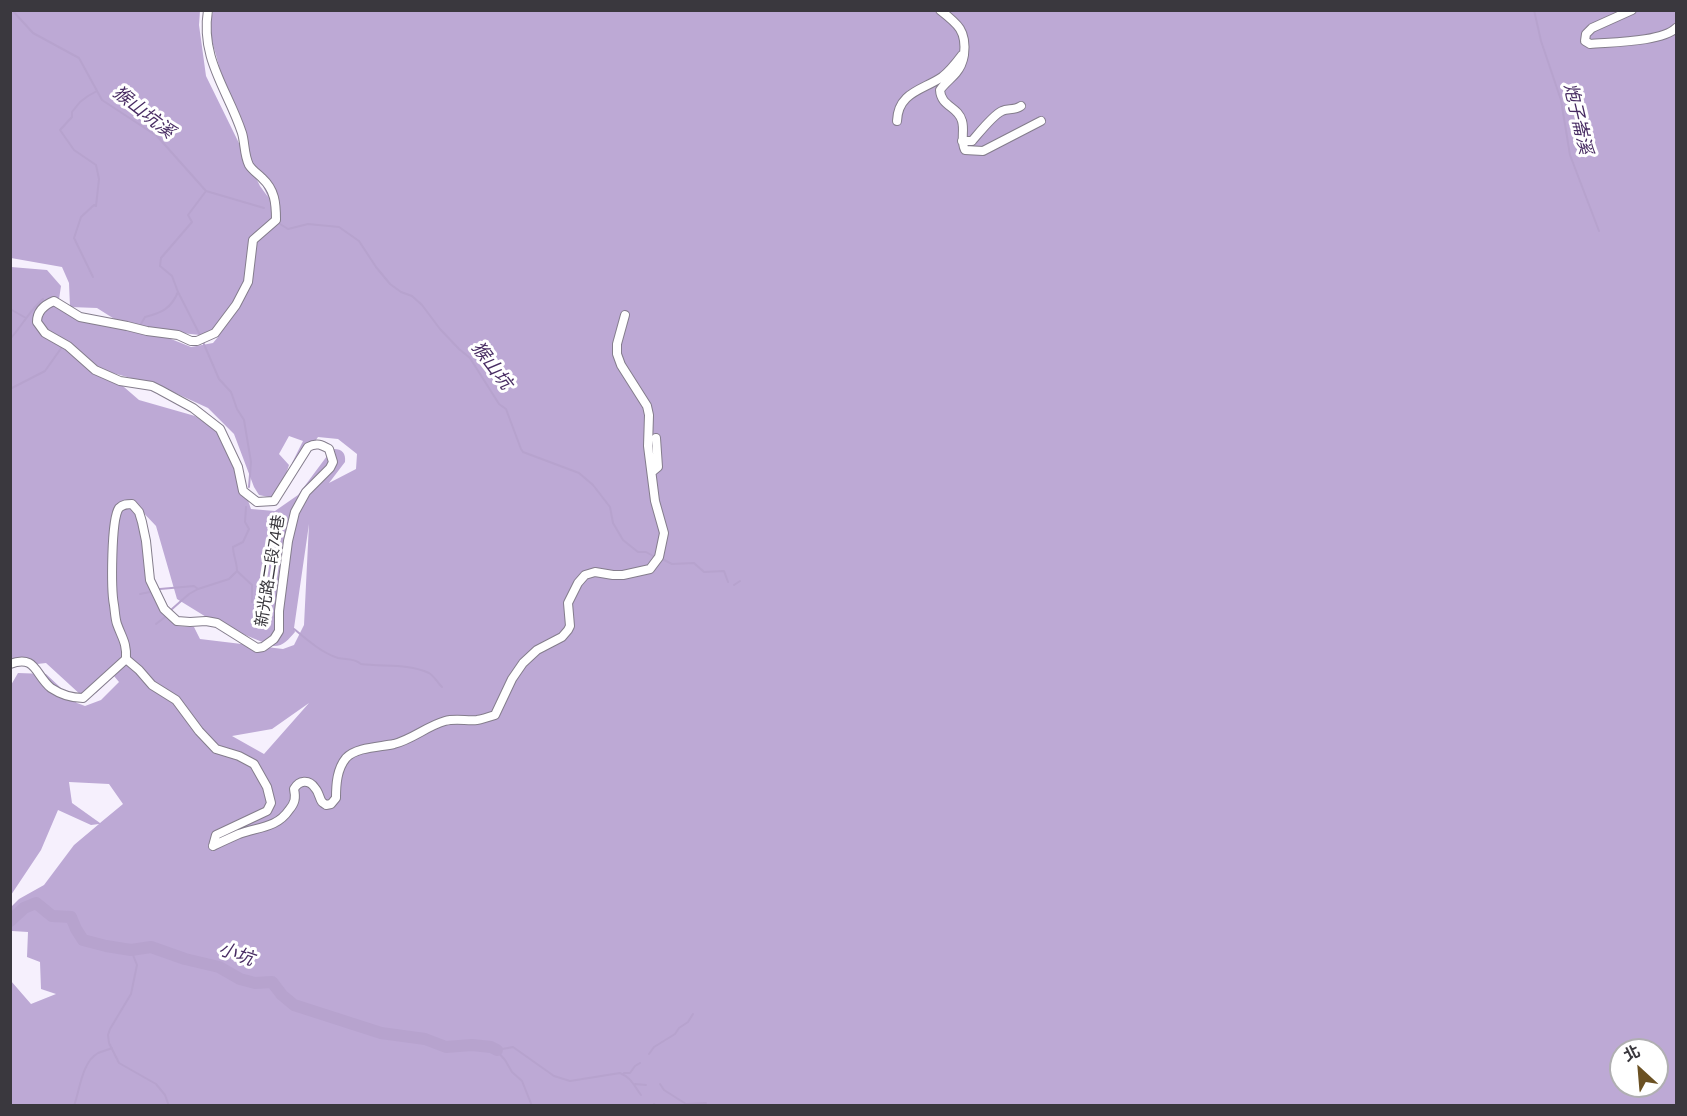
<!DOCTYPE html>
<meta charset="utf-8">
<style>
body{margin:0}
#map{position:relative;width:1687px;height:1116px;overflow:hidden;background:#f6f0fd;font-family:"DM Sans","Noto Sans TC",sans-serif}
canvas{display:block}
.frame{position:absolute;inset:0;border:12px solid #3a383e;pointer-events:none}
.north{position:absolute;left:1609px;top:1038px;width:60px;height:60px;box-sizing:border-box;background:#fff;border:2px solid #b0afb2;border-radius:50%;rotate:334deg;font-size:16px;font-weight:700;line-height:24px;text-align:center;color:#3a383e}
.north::after{content:'';display:block;margin:auto;width:21px;height:27px;background:#6b5123;clip-path:polygon(50% 0,100% 100%,50% 72%,0 100%)}
</style>
<div id="map">
<canvas width="1687" height="1116"></canvas>
<div class="frame"></div>
<div class="north">北</div>
</div>
<script>
const c = document.querySelector('canvas').getContext('2d');
c.lineJoin = 'round';
function paint(path, color) { c.fillStyle = color; c.fill(path, 'evenodd'); }
function strokePath(path, color, width, dash) { c.strokeStyle = color; c.lineWidth = width; c.lineCap = dash ? 'butt' : 'round'; c.setLineDash(dash || []); c.stroke(path); }
function write(font, color, halo, rows, align = 'center') {
  c.font = font + ' "DM Sans","Noto Sans TC",sans-serif'; c.lineWidth = 6; c.setLineDash([]); c.textBaseline = 'middle'; c.strokeStyle = halo; c.fillStyle = color; for (const [text, x, y, turn = 0] of rows) {
    c.save(); c.translate(x, y); c.rotate((+turn || 0) * Math.PI / 180); c.textAlign = isNaN(turn) ? turn : align; if (halo) c.strokeText(text, 0, 0); c.fillText(text, 0, 0); c.restore();
  }
}
const forest = new Path2D(`
 M11,11H200L199,25L206,76L260,186L268,197L251,160L242,120L224,84L209,30L213,11H1676V1105H11V981L31,1004L56,994L41,989L40,962L27,957L28,932L12,931L11,941V907L19,899L44,885L74,845L99,824L91,825L58,810L41,850L11,895V685L18,673L46,674L77,703L85,706L101,700L119,682L114,676L96,693L82,696L46,663L11,667V267L47,270L61,286L58,306L110,325L154,336L166,337L191,347L213,343L218,337L127,327L97,308L70,307L69,283L62,267L11,258ZM102,368L109,372L160,386L208,408L234,434L254,487L259,495L278,499L289,465L279,454L289,436L303,441L292,463L296,469L318,437L338,439L357,454L356,469L329,483L345,462C346,453 342,449 334,449L327,456L298,495L275,511L251,509L226,437L195,416L139,400ZM139,508L156,526L177,599L216,623L272,646C283,647 288,640 295,632L294,628L309,524L304,625L294,645L283,649L200,639L194,627L177,626L157,602ZM309,703L264,754L232,736L272,729ZM69,782L109,784L123,804L100,823L72,803ZM1621,1050H1657V1086H1621Z`);
const stream = new Path2D(`
 M12,10L33,33L79,58L102,100L157,136L206,191
 M1534,10L1541,41L1561,100L1570,155L1599,231
 M206,191L264,208
 M280,224L288,229L308,224L339,227L359,241L376,267L390,284L401,292L412,296L422,305L440,329L459,349L470,358L499,404L506,409L521,449L523,452L579,473L593,485L610,507L613,523L623,540L638,552H646L655,557
 M93,277L74,238L81,217L94,205L96,206L99,179L96,165L74,150L60,130L72,117V112L80,102L88,96L97,91
 M178,292L201,337
 M10,309L26,318
 M141,324L145,317C161,313 171,309 178,292L172,276L160,266L161,258L192,222L188,215L206,191
 M10,339C22,326 30,310 43,299
 M203,342L219,379L231,392L237,409L244,420L251,462L249,487
 M10,389L45,371L62,347
 M246,507L245,522L249,529L243,542L233,547C233,555 237,562 237,571L252,585V602L259,603L276,619
 M664,560L672,564L694,563L704,572L724,571L728,582
 M734,585L740,581
 M160,589L194,586L198,589L229,579L237,571
 M140,594L150,592
 M172,609L189,594L198,589
 M156,624L165,617
 M294,629C306,639 322,653 338,658C346,660 354,658 361,664C383,667 408,663 429,673C434,676 438,683 442,687
 M131,950L137,965L131,994L110,1029L108,1035L109,1043L119,1063L156,1084L165,1095L169,1106
 M497,1050L513,1047L554,1076L570,1081L620,1073C632,1078 634,1086 641,1095
 M497,1051L505,1060L512,1072L522,1081L532,1106
 M649,1054L654,1047L675,1034L679,1028L688,1022L693,1014
 M624,1073H630L635,1066L640,1063
 M635,1084L646,1085
 M660,1084L664,1090L686,1104L706,1103
 M654,1104L656,1106
 M74,1106C80,1089 82,1062 98,1053C103,1051 108,1050 112,1048`);
const river = new Path2D(`
 M10,921L24,908L36,903L52,916L71,917L76,929L83,940L106,946L131,950L151,947L185,959L219,967L240,979L255,983L272,982L282,995L294,1005L381,1033L425,1039L446,1047L472,1045L491,1047L497,1050`);
const street = new Path2D(`
 M940,10C958,24 967,31 964,55C963,61 961,67 956,73C951,79 945,83 940,90C941,107 958,106 962,121C965,131 960,140 965,150L983,151L1041,121
 M1632,10L1592,28L1586,34L1585,41L1590,44C1611,42 1662,42 1676,28
 M897,121C898,92 923,90 942,77C950,71 956,63 962,55
 M962,141H972C979,133 993,115 1002,111C1008,108 1014,111 1021,106
 M652,472L658,467L656,438
 M126,659C127,643 122,638 117,624C115,618 115,611 114,605C111,590 111,519 119,508C123,504 127,504 132,504L139,512L142,522L146,541L150,580L164,609L177,621L190,622L206,621L217,623L257,648L263,647L274,639L279,631V611L288,541L295,512L306,492L330,468L333,462L329,449C322,445 317,442 308,447L274,501L257,502L243,491L238,467L220,429L193,408L160,390L152,386L120,381L95,370L68,346L45,333L37,322C37,312 44,305 54,301L80,317L127,326L147,331L178,335L191,341H197L215,333L236,305L248,282L253,240L276,220C276,203 275,190 262,178C258,174 252,170 249,165C244,155 245,143 242,133C228,90 200,59 208,10
 M126,659L139,670L152,685L176,700L199,731L216,749L239,756L254,764L267,787L271,803L267,811L216,835L213,846
 M10,664C36,654 35,675 51,688C60,694 72,698 83,698L126,659
 M213,846C221,842 230,838 239,834C258,827 277,828 289,810C295,803 296,798 294,789C299,780 309,779 315,788C319,792 319,798 322,802C323,803 325,804 326,805L331,804L336,798C336,784 337,769 346,758C356,747 380,747 394,744C413,739 427,726 445,721C455,718 467,721 477,720C483,719 489,717 495,715L512,679L523,663L537,650L562,637L568,630L570,626L568,603L578,583L585,575L595,572L613,575H623L650,569L659,557L664,533L655,501L648,446L649,415L647,406L621,365L617,354V344L625,315`);
const streetNames = [
 ["新光路二段74巷",271,571,-81]
];
const waterNames = [
 ["猴山坑溪",143,113,38],
 ["炮子崙溪",1577,119,77],
 ["猴山坑",491,366,53],
 ["小坑",236,955,19]
];
paint(forest, '#bda9d5');
strokePath(stream, '#b7a3ce', 2);
strokePath(river, '#b7a3ce', 12);
strokePath(street, '#847d8c', 10);
strokePath(street, '#fff', 8);
write('16px', '#3a383e', '#fff', streetNames);
write('italic 18px', '#482c63', '#fff', waterNames);
</script>
